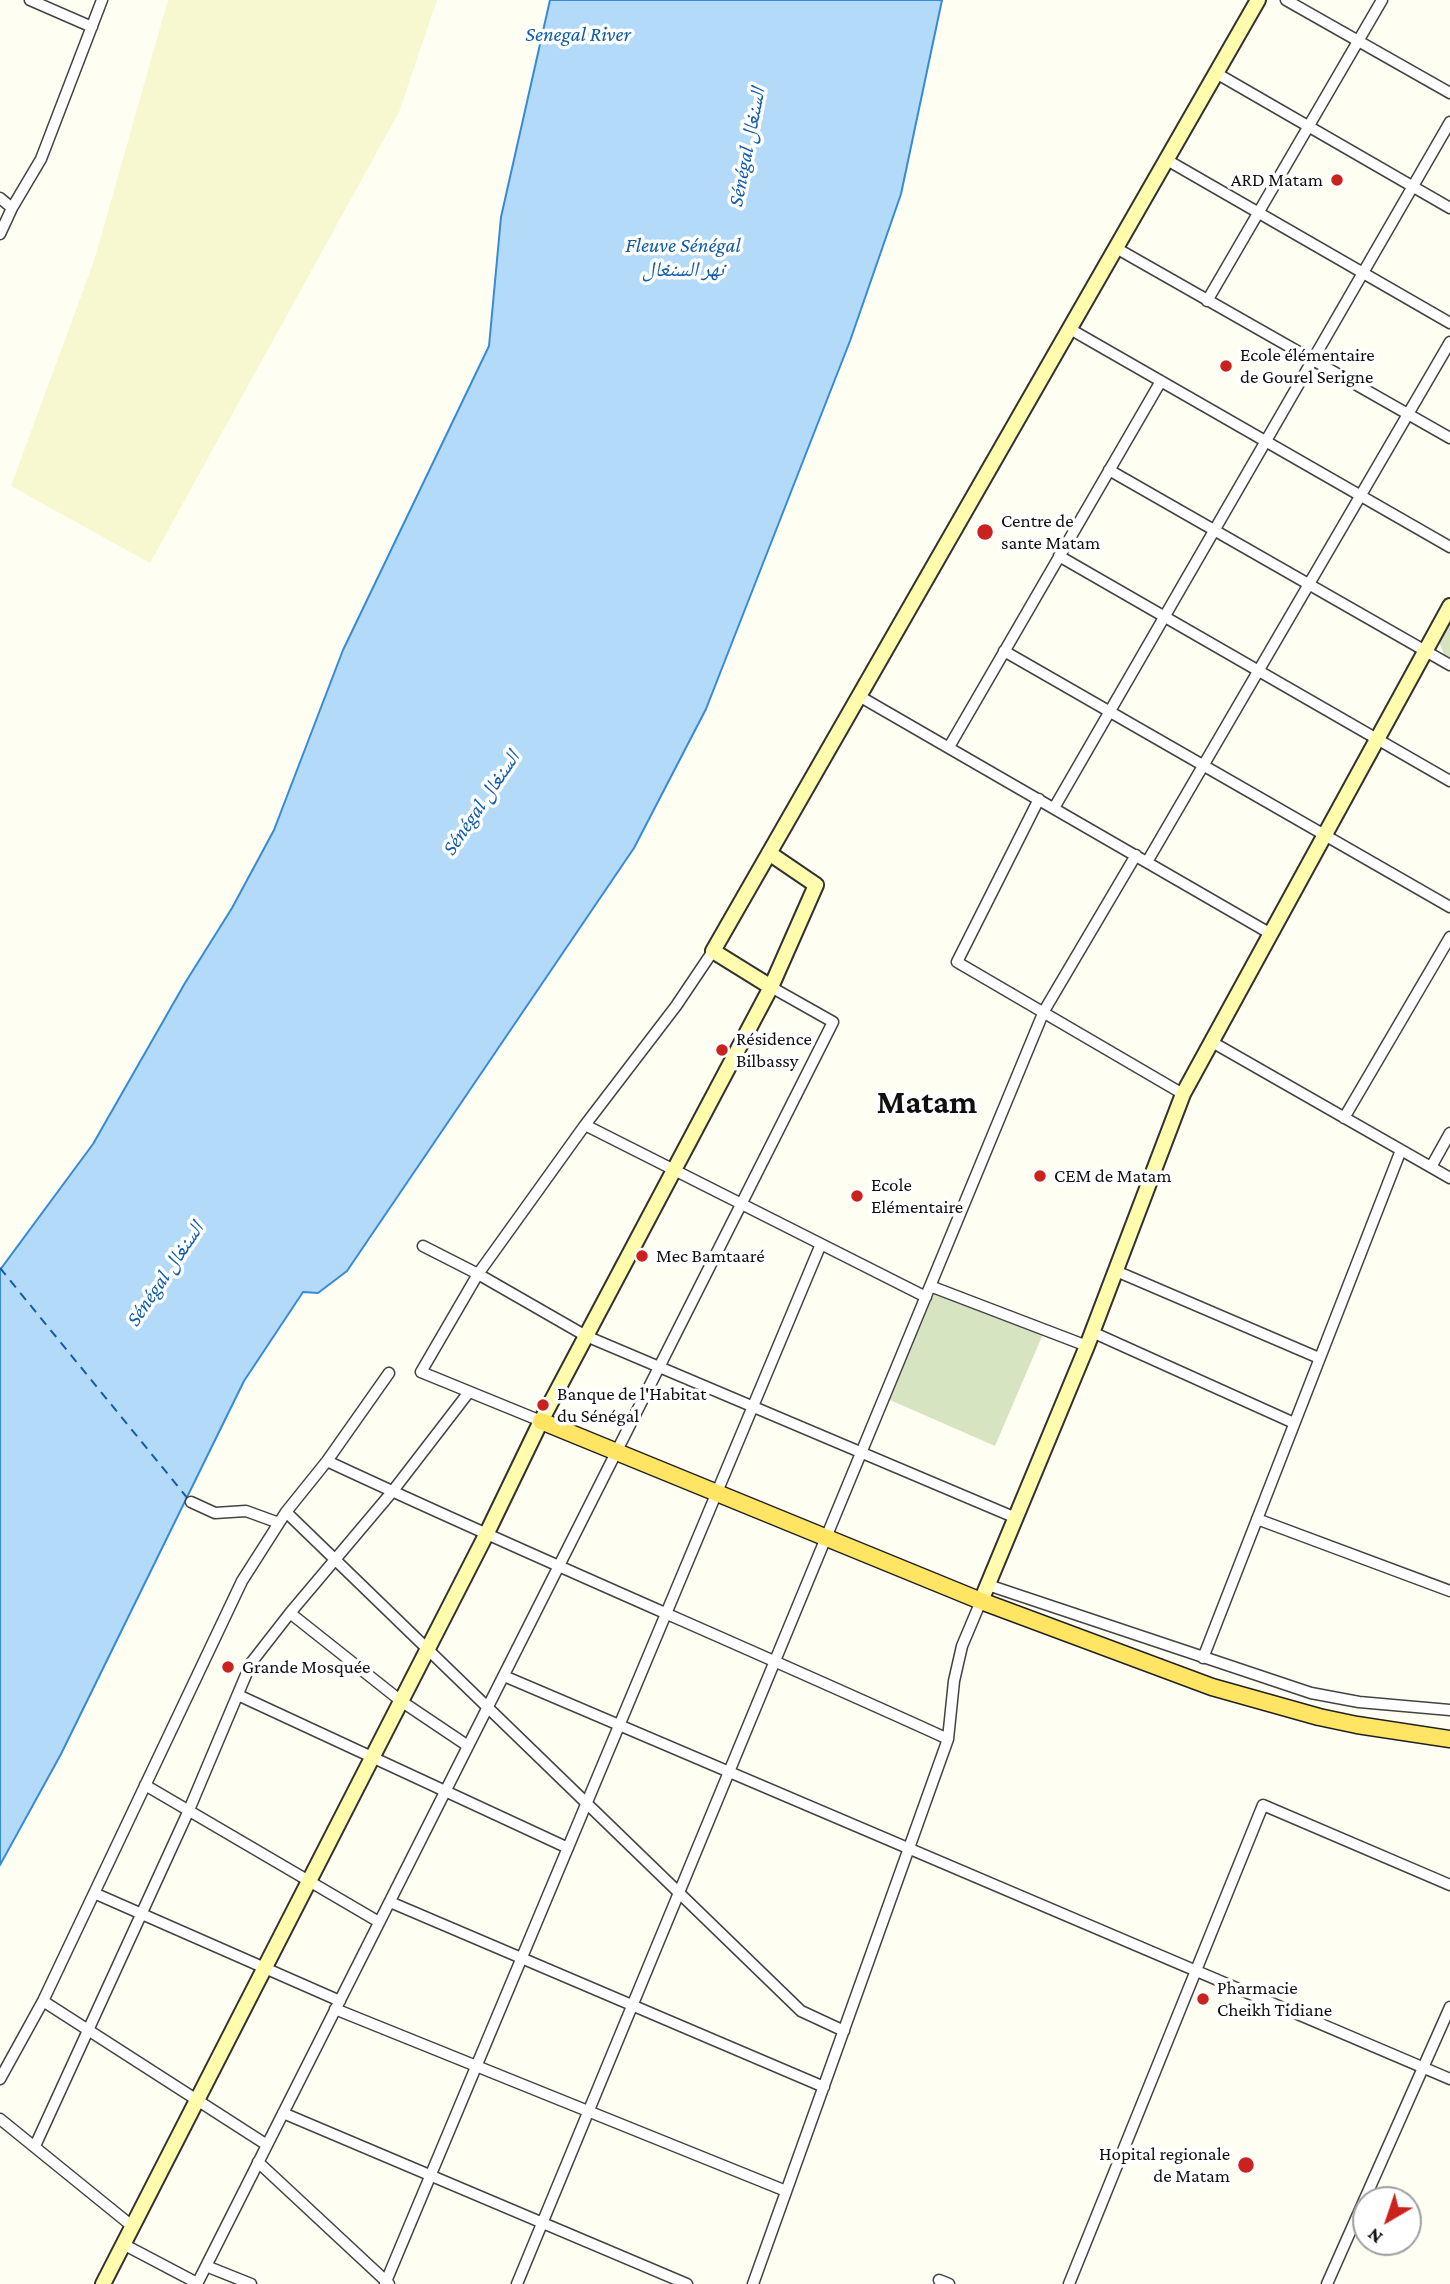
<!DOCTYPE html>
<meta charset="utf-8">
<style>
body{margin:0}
#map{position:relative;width:1450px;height:2284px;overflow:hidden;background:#fffef3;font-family:"Crimson Pro",serif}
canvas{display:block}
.north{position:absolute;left:1352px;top:2186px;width:70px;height:70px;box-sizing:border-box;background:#fff;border:2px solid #9f9f9f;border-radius:50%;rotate:219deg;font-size:19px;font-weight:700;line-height:28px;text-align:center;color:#101010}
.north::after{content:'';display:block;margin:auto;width:24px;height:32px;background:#ca231e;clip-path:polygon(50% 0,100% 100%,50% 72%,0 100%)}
</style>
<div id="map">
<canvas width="1450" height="2284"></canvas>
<div class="north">N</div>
</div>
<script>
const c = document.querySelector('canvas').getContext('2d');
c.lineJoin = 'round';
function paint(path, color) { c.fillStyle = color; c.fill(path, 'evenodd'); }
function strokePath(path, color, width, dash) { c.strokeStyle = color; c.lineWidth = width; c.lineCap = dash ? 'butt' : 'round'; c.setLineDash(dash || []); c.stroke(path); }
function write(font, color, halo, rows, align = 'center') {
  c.font = font + ' "Crimson Pro","Noto Naskh Arabic",serif'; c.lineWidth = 7; c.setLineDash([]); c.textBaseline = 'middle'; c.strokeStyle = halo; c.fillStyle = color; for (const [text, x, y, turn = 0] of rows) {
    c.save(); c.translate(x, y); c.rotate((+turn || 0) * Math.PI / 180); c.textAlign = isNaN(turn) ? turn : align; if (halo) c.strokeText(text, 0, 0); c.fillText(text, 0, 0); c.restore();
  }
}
const farmland = new Path2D(`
 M168,0H437L399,112L150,563L11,486L94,261Z`);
const cemetery = new Path2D(`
 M1450,617V658L1444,655L1437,636Z
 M935,1292L1043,1334L995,1446L890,1400Z`);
const water = new Path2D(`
 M550,0H942L901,194L850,341L706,709L634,848L347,1271L318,1293L303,1292L244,1381L61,1754L0,1865V1270L93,1144L185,983L232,908L274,830L343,650L489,346L501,217Z`);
const ferry = new Path2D(`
 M0,1268L189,1500`);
const street = new Path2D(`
 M30,0L92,27
 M1286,0L1450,93
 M1216,73L1450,208
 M1167,160L1450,323
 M0,198L12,208
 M0,234L12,208L41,159L102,0
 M1116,248L1450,438
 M1207,301L1382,0
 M1070,329L1450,547
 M1109,470L1450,665
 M1059,556L1450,781
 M1004,651L1450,907
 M859,696L1271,934
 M949,747L1161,381
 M1039,799L957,962L1183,1094
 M1054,808L1450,122
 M1147,862L1450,342
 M1212,1042L1450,1178
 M1344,1118L1450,937
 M585,1125L926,1297
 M1431,1167L1450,1133
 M423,1246L478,1274L586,1336L1016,1518
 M1116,1271L1319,1358
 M930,1286L1087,1346
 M1092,1332L1294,1423
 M541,1421L421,1372L478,1274L585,1125L676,1006L713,951
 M327,1461C532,1557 742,1645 948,1739
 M191,1502L215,1513L246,1511L279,1523
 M286,1512L801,2011L844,2031
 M1257,1519L1450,1591
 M988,1585L1311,1693L1359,1702L1450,1710
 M290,1613L401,1701L468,1746
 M1203,1658L1401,1150
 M504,1676L1450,2079
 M238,1695L568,1848
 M145,1785L379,1922
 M94,1893L340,2001
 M390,1902L824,2087
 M43,2001L267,2145
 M335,2009L786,2191
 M0,2079L43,2001L242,1581L286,1512L327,1461L389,1373
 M283,2113L687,2284
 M0,2119L132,2226
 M35,2146L189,1810L251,1663L290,1613L392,1492L469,1392
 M258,2162L389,2284
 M123,2244L197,2283
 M206,2266L251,2284
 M939,2280L949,2284
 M197,2284L833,1022L771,987
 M385,2284L821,1244
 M517,2284L1044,1011L1136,855
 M753,2284L948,1739L954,1681L962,1646L981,1601
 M1069,2284L1263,1805L1450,1885
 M1327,2284L1450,2007`);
const secondary = new Path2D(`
 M769,853L816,885L771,987
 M981,1601L1087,1346L1183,1094L1450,606
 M103,2284L486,1535L541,1421L771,987L713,951L1258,0`);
const primary = new Path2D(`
 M541,1421L981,1601L1212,1687L1319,1717L1357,1725L1450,1739`);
const markers = [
 [1337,180,7,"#ca231e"],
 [1226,366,7,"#ca231e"],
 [985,532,9,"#ca231e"],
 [722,1050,7,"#ca231e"],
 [1040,1176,7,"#ca231e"],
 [857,1196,7,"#ca231e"],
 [642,1256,7,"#ca231e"],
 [543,1405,7,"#ca231e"],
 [228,1667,7,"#ca231e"],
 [1203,1999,7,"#ca231e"],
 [1246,2165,9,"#ca231e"]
];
const poiNames = [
 ["ARD Matam",1323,180,"right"],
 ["Ecole élémentaire",1240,355],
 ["de Gourel Serigne",1240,377],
 ["Centre de",1001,521],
 ["sante Matam",1001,543],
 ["Résidence",736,1039],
 ["Bilbassy",736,1061],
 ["CEM de Matam",1054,1176],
 ["Ecole",871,1185],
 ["Elémentaire",871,1207],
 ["Mec Bamtaaré",656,1256],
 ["Banque de l'Habitat",557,1394],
 ["du Sénégal",557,1416],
 ["Grande Mosquée",242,1667],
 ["Pharmacie",1217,1988],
 ["Cheikh Tidiane",1217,2010],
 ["Hopital regionale",1230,2154,"right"],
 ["de Matam",1230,2176,"right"]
];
const waterNames = [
 ["Senegal River",578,35],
 ["Sénégal السنغال",747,147,-79],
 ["Fleuve Sénégal",683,246],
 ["نهر السنغال",683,270],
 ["Sénégal السنغال",481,803,-56],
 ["Sénégal السنغال",165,1274,-56]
];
const townNames = [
 ["Matam",927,1103]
];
paint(farmland, '#f7f7d0');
paint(cemetery, '#d6e4c1');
paint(water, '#b4dafa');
strokePath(water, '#368ad6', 2);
strokePath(ferry, '#105cab', 2, [9, 7]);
strokePath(street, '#434343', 13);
strokePath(secondary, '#323232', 18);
strokePath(primary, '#212121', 19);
strokePath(street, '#fff', 10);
strokePath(secondary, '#fffcae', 14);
strokePath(primary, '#ffe563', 16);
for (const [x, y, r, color] of markers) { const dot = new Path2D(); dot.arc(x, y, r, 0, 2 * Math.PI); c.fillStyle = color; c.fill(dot); strokePath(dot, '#fff', 2.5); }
write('19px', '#101010', '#fff', poiNames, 'left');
write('italic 21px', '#105cab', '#fff', waterNames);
write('bold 33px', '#101010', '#fff', townNames);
</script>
